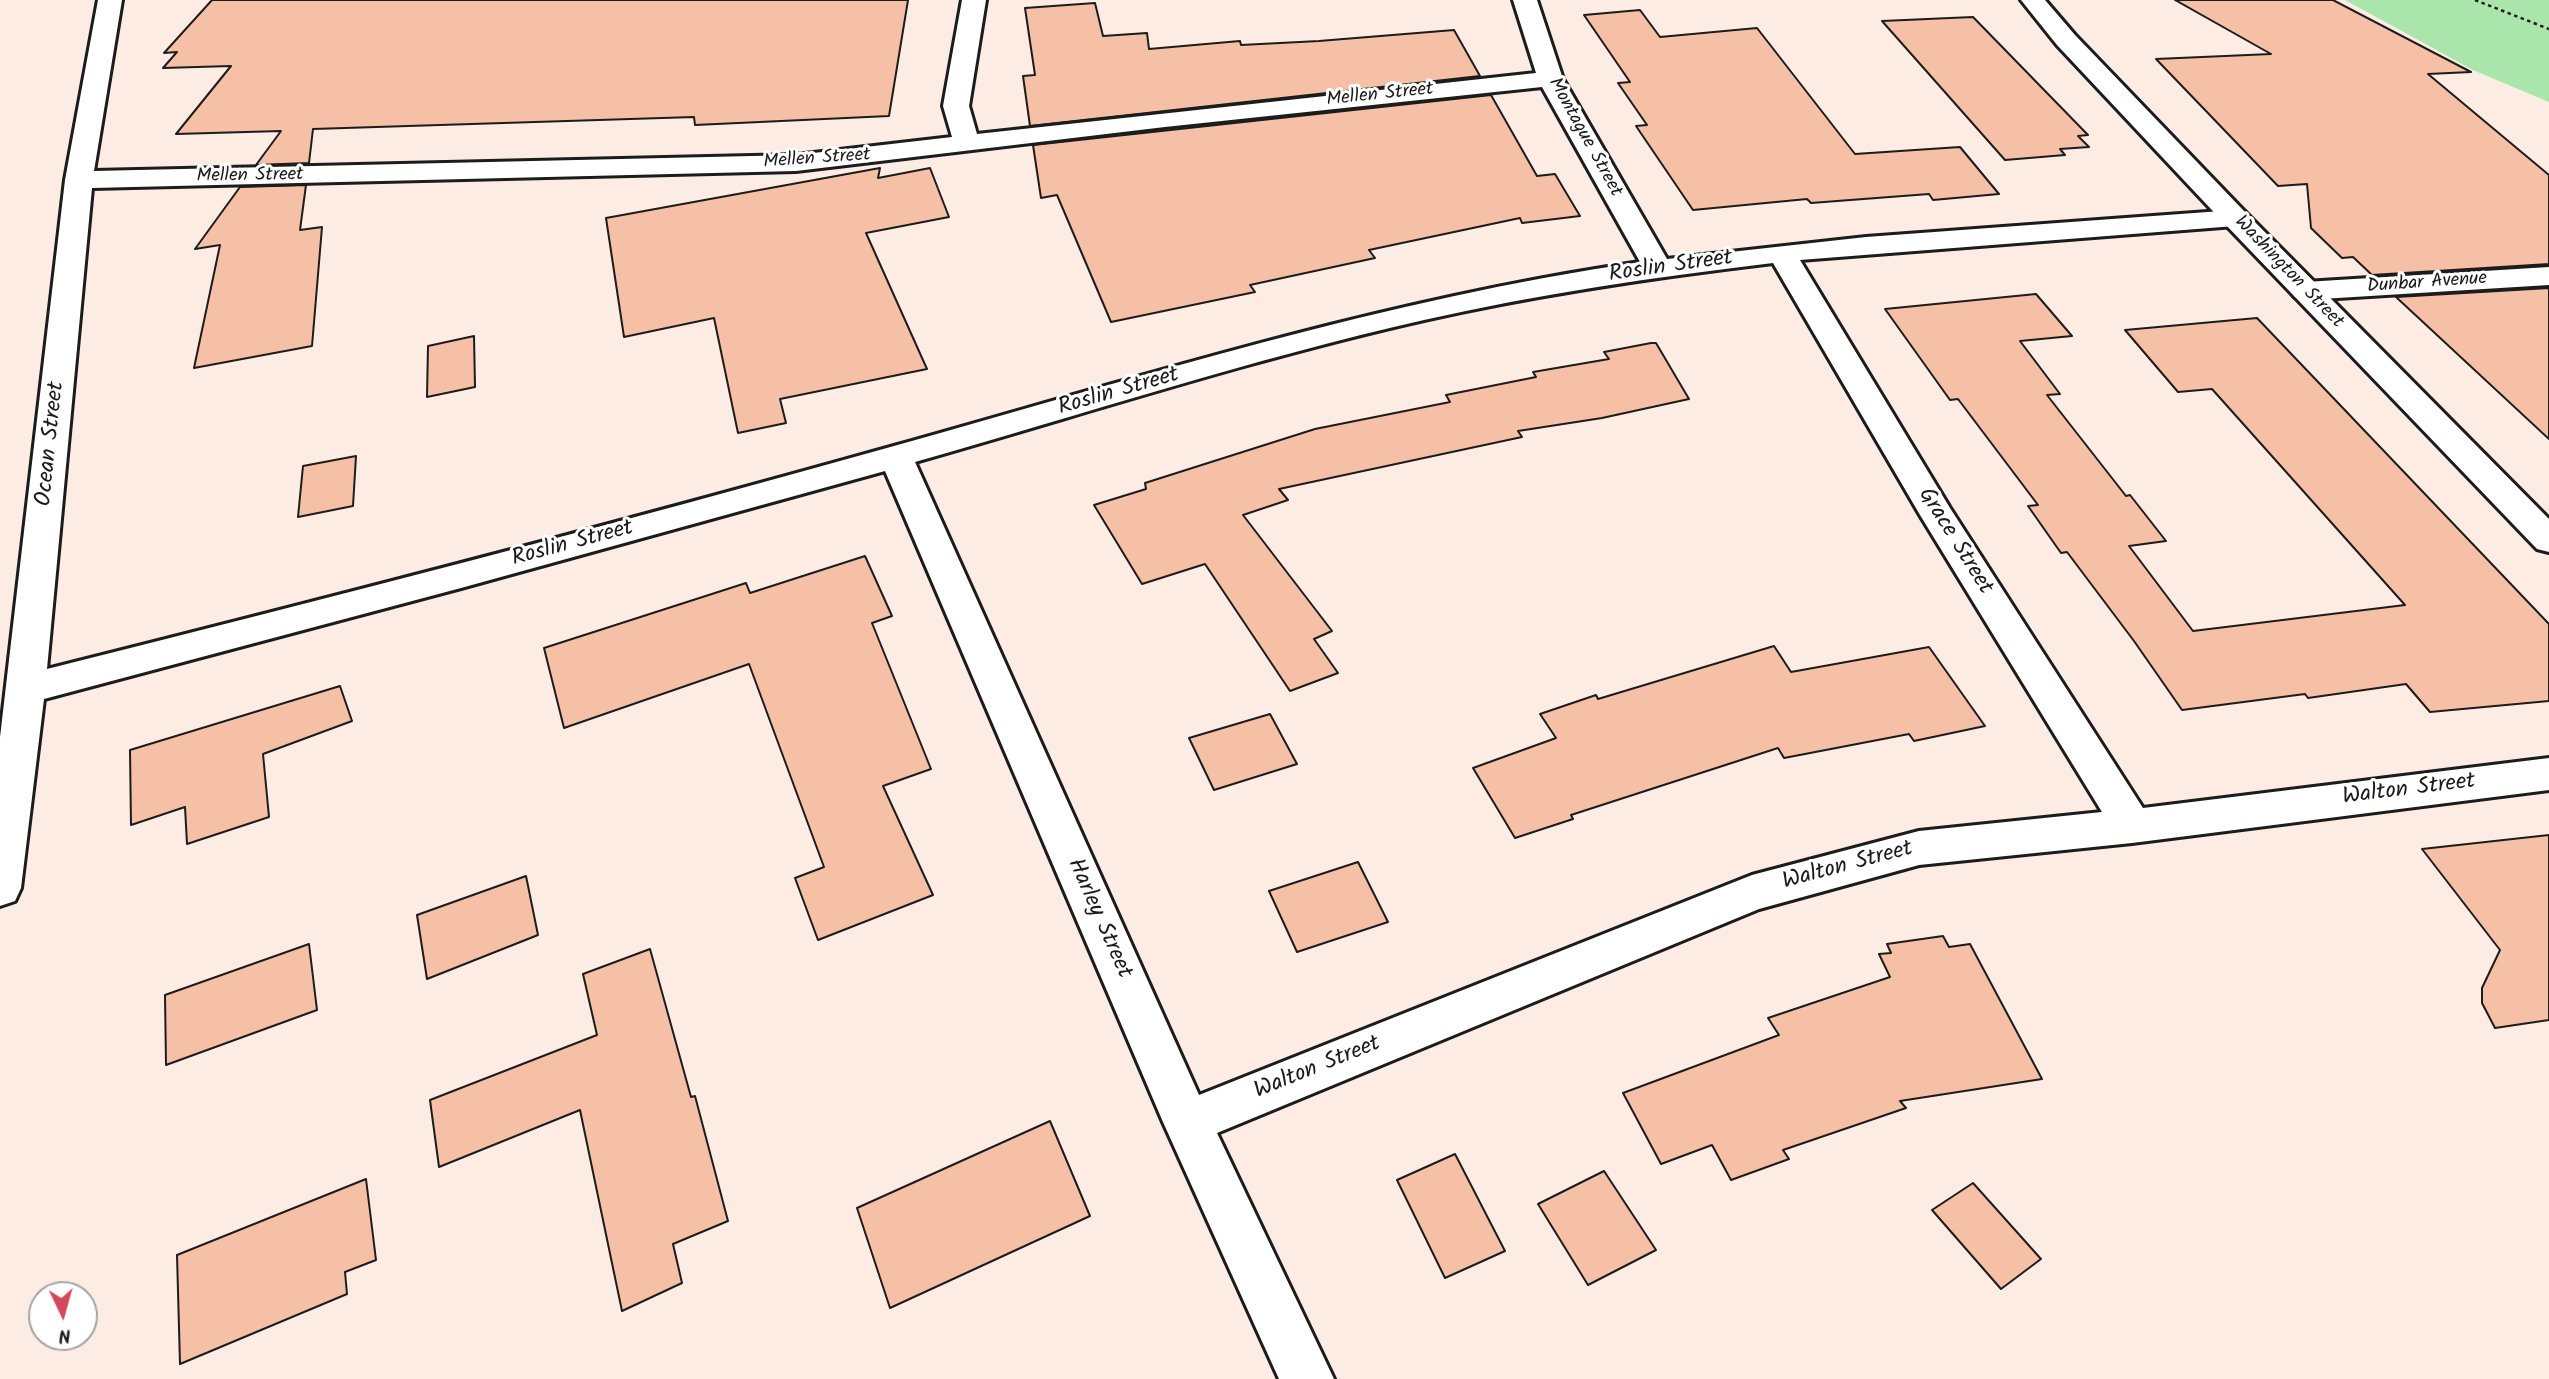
<!DOCTYPE html>
<style>
body{margin:0}
#map{position:relative;width:2549px;height:1379px;overflow:hidden;background:#fcece4;font-family:Kalam,sans-serif}
canvas{display:block}
.north{position:absolute;left:28px;top:1281px;width:70px;height:70px;box-sizing:border-box;background:#fff;border:2px solid #a4a4a4;border-radius:50%;rotate:175deg;font-size:19px;font-weight:700;line-height:28px;text-align:center;color:#1c1c1c}
.north::after{content:'';display:block;margin:auto;width:24px;height:32px;background:#d1495b;clip-path:polygon(50% 0,100% 100%,50% 72%,0 100%)}
</style>
<div id="map">
<canvas width="2549" height="1379"></canvas>
<div class="north">N</div>
</div>
<script>
const c = document.querySelector('canvas').getContext('2d');
c.lineJoin = 'round';
function paint(path, color) { c.fillStyle = color; c.fill(path, 'evenodd'); }
function strokePath(path, color, width, dash) { c.strokeStyle = color; c.lineWidth = width; c.lineCap = dash ? 'butt' : 'round'; c.setLineDash(dash || []); c.stroke(path); }
function write(font, color, halo, rows, align = 'center') {
  c.font = font + ' Kalam,sans-serif'; c.lineWidth = 6; c.setLineDash([]); c.textBaseline = 'middle'; c.strokeStyle = halo; c.fillStyle = color; for (const [text, x, y, turn = 0] of rows) {
    c.save(); c.translate(x, y); c.rotate((+turn || 0) * Math.PI / 180); c.textAlign = isNaN(turn) ? turn : align; if (halo) c.strokeText(text, 0, 0); c.fillText(text, 0, 0); c.restore();
  }
}
const green = new Path2D(`
 M2345,0H2549V102L2473,70Z`);
const building = new Path2D(`
 M212,0H908L889,116L695,125L694,117L313,129L309,163L256,165L281,131L176,134L231,66L163,68L177,52L164,53Z
 M2175,0H2333L2471,72L2428,74L2549,175V264L2372,275L2353,257L2342,258L2311,228L2307,184L2278,186L2156,59L2271,54Z
 M1095,3L1103,36L1147,33L1149,49L1240,41L1241,45L1319,41L1454,30L1480,76L1030,126L1023,76L1035,75L1025,8Z
 M1640,10L1660,37L1757,28L1855,154L1960,147L1999,194L1933,200L1929,194L1811,203L1807,199L1693,210L1636,126L1647,125L1618,83L1630,82L1584,15Z
 M1973,17L2088,135L2078,136L2089,147L2060,149L2065,155L2005,160L1882,21Z
 M1491,95L1537,176L1555,174L1580,216L1522,223L1520,218L1369,250L1375,258L1250,285L1255,292L1111,322L1057,195L1041,198L1033,145Z
 M880,168L878,178L930,168L949,217L866,233L927,369L780,399L786,423L738,433L714,318L624,337L606,218Z
 M306,185L300,230L322,227L312,346L194,368L220,245L195,249L240,187Z
 M2549,288V439L2396,297Z
 M2036,294L2072,336L2020,341L2060,394L2047,395L2126,496L2130,495L2166,541L2129,546L2193,631L2405,605L2212,389L2178,392L2125,330L2257,318L2549,624V701L2430,712L2406,684L2308,698L2305,694L2182,710L2134,641L2067,552L2061,553L2028,506L2038,505L1958,399L1950,400L1885,309Z
 M474,336L475,387L427,397L428,346Z
 M1651,343H1656L1689,399L1602,418L1518,431L1522,437L1279,489L1288,500L1243,515L1332,631L1314,639L1338,673L1290,691L1205,564L1142,584L1094,505L1146,489L1145,483L1315,429L1450,402L1446,395L1536,377L1533,372L1609,359L1604,352Z
 M356,456L353,506L298,517L303,466Z
 M865,556L892,616L872,623L931,769L883,786L933,895L818,940L795,878L824,867L749,664L564,728L544,648L746,583L750,593Z
 M1774,646L1791,672L1929,647L1985,726L1914,741L1909,734L1784,758L1778,748L1571,815L1573,819L1515,838L1473,768L1556,738L1540,714L1596,695L1598,699Z
 M340,686L352,721L263,754L269,817L187,844L185,807L131,825L130,750Z
 M1270,714L1297,764L1214,790L1189,738Z
 M2549,835V1020L2495,1028L2482,1003V988L2500,950L2422,849Z
 M1358,862L1388,922L1297,952L1269,891Z
 M526,876L538,935L427,979L417,915Z
 M1943,936L1949,947L1970,944L2042,1079L1900,1101L1906,1108L1783,1150L1789,1159L1731,1180L1712,1145L1661,1164L1623,1093L1779,1035L1768,1018L1890,977L1879,954L1891,953L1887,944Z
 M309,944L317,1010L166,1065L165,995Z
 M650,949L691,1097L695,1096L728,1221L673,1244L682,1283L622,1311L580,1110L439,1167L430,1100L597,1035L583,974Z
 M1050,1121L1090,1216L890,1308L857,1208Z
 M1455,1154L1505,1251L1445,1278L1397,1180Z
 M1604,1171L1656,1250L1588,1285L1538,1204Z
 M366,1179L376,1260L345,1272L347,1294L180,1364L177,1255Z
 M1973,1183L2041,1259L2001,1289L1932,1210Z`);
const path = new Path2D(`
 M2475,0L2549,29`);
const street = new Path2D(`
 M98,0H122L94,171L796,155L952,137L943,106L962,0H986L969,106L977,134L1536,73L1513,0H1537L1563,79L1667,259L1866,237L2235,210L2245,212L2249,218L2245,224L2235,226L1800,260L1950,508L2143,808L2549,758V790L2132,843L1919,865L1759,909L1217,1133L1334,1379H1279L1163,1122L885,471L461,588L44,699L21,888L15,901L0,906V737L65,180ZM1542,87L1640,262C1386,299 1141,377 894,446C613,525 330,598 47,669L92,188L796,171L1165,127ZM1773,263L1920,515L2102,812L1919,831L1752,875L1199,1095L915,462C1084,414 1252,359 1424,320C1539,294 1655,277 1773,263Z
 M2549,267V285L2305,300L2295,297L2290,291L2295,285L2305,282Z`);
const secondary = new Path2D(`
 M2021,0H2045L2075,35L2245,212L2549,519V552L2537,549L2225,224L2057,45Z`);
const farStreetnames = [
 ["Mellen Street",1380,96,-6],
 ["Montague Street",1584,138,61],
 ["Mellen Street",817,160,-4],
 ["Mellen Street",250,177,-1],
 ["Washington Street",2288,273,46],
 ["Dunbar Avenue",2427,284,-4]
];
const streetNames = [
 ["Roslin Street",1671,268,-8],
 ["Roslin Street",1119,393,-16],
 ["Ocean Street",52,444,-84],
 ["Grace Street",1954,542,58],
 ["Roslin Street",573,545,-15],
 ["Walton Street",2409,791,-7],
 ["Walton Street",1848,867,-15],
 ["Harley Street",1098,919,66],
 ["Walton Street",1318,1069,-22]
];
paint(green, '#aae6ac');
paint(building, '#f5c0a6');
strokePath(building, '#1c1c1c', 2);
strokePath(street, '#1c1c1c', 6);
strokePath(secondary, '#1c1c1c', 6);
strokePath(path, '#1c1c1c', 2.5, [3.5, 3.5]);
paint(street, '#fff');
paint(secondary, '#fff');
write('19px', '#1c1c1c', '#fff', farStreetnames);
write('23px', '#1c1c1c', '#fff', streetNames);
</script>
